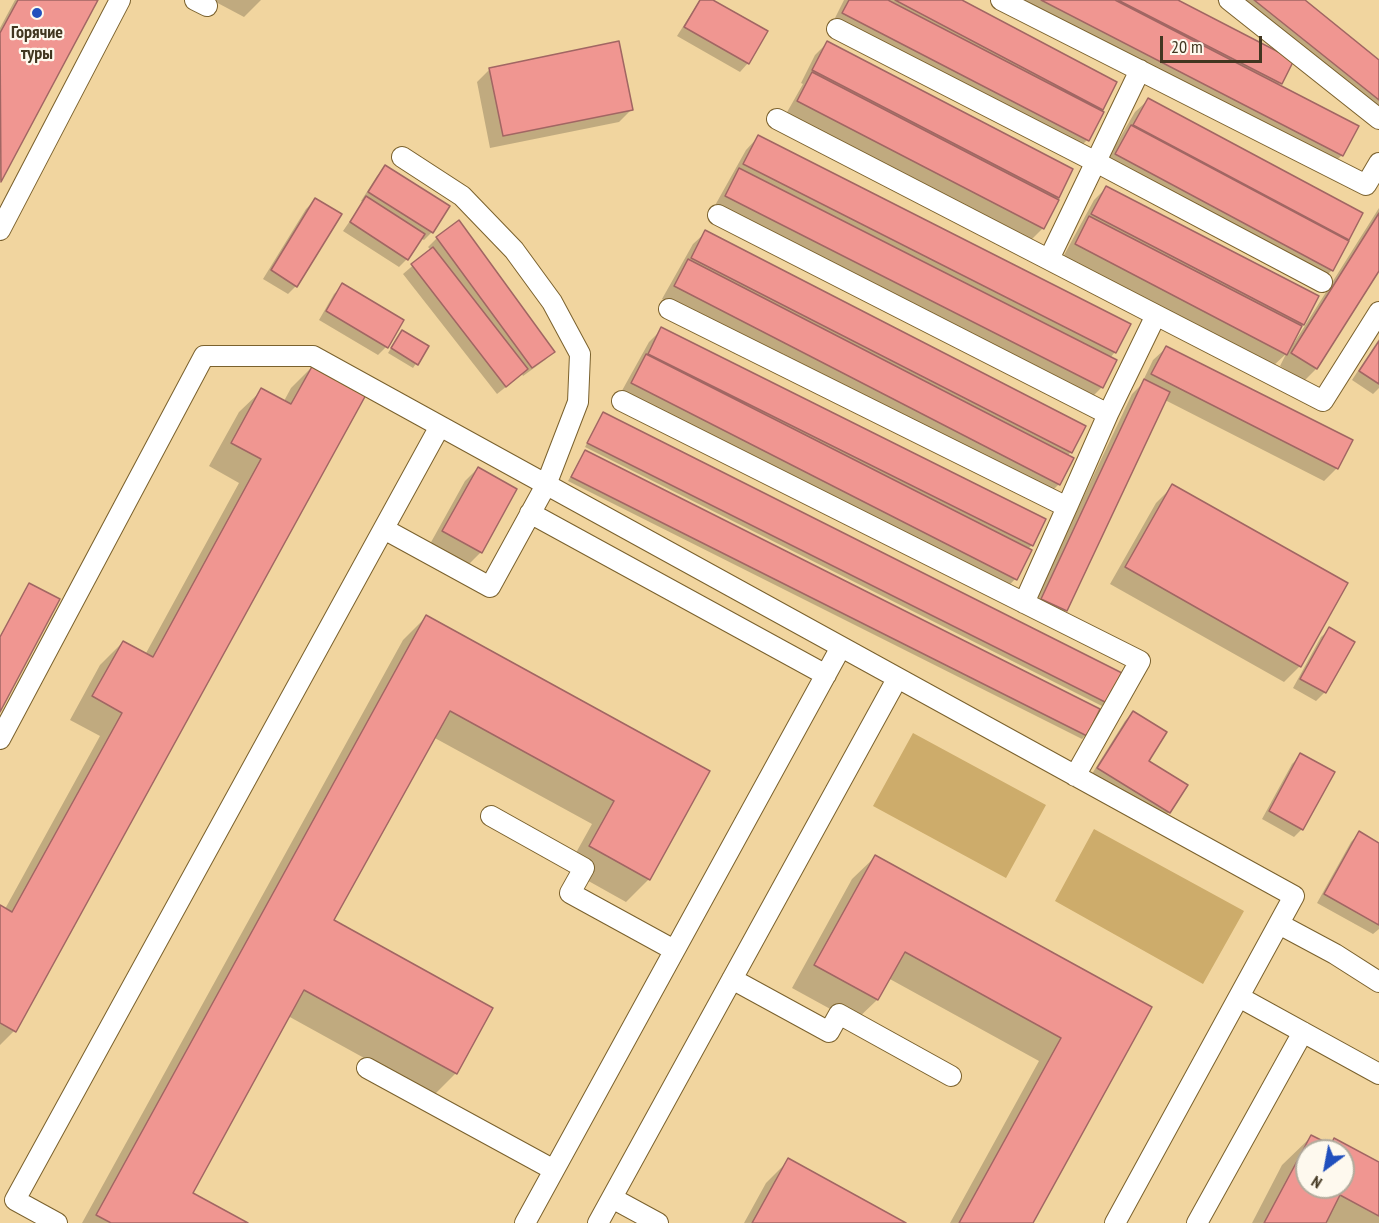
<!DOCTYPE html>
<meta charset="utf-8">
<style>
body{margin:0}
#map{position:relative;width:1379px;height:1223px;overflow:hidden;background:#f1d59f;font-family:"PT Sans Narrow",sans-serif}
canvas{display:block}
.north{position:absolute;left:1295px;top:1139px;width:60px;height:60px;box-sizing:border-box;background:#fef9ee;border:2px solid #b2ab9c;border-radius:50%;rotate:212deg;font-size:16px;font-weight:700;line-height:24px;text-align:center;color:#413620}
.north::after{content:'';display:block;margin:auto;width:21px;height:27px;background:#2150bd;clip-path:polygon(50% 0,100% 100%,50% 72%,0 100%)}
.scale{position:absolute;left:1160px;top:36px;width:102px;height:27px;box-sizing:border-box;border:3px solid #413620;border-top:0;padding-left:8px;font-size:18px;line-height:21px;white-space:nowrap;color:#413620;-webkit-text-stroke:4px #fef9ee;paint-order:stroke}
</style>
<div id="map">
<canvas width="1379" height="1223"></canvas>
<div class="north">N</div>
<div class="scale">20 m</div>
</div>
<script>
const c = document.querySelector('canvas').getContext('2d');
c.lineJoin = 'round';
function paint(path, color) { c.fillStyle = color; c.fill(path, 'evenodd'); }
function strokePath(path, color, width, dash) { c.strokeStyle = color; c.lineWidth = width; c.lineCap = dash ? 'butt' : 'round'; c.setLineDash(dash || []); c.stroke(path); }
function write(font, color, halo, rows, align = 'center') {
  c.font = font + ' "PT Sans Narrow",sans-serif'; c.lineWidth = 4.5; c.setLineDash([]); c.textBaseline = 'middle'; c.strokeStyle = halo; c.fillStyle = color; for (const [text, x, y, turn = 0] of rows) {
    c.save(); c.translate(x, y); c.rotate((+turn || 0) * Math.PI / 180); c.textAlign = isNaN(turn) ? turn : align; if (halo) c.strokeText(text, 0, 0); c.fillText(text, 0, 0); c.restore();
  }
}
const green = new Path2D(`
 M913,733L1046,805L1006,878L873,806Z
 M1094,829L1244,911L1203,984L1055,901Z`);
const shadow = new Path2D(`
 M15,0H96L0,181V28Z
 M212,0H261L244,17Z
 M700,0H710L748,63L740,72L677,36Z
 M844,0H959L1101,109L1087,140L1075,152L831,26Z
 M993,0H1175L1287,58L1217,0H1302L1379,62V130L1292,60L1278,86L1342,155L1325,172Z
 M827,43L1057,197L1043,228L1030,241L786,114L803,84L801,83L815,55Z
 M490,69L632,109L619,122L490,148L477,82Z
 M1148,100L1348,239L1332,270L1319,283L1103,167L1135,112Z
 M758,137L1115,352L1110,358L1102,387L1089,400L713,209L746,150Z
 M386,167L432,232L424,240L420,238L407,259L399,267L343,231L363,202L361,201L377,176Z
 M1106,188L1303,324L1292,342L1294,343L1379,208V268L1316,369L1304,381L1280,366L1286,354L1273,366L1063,257L1094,200Z
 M315,200L296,286L288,294L263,279L306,209Z
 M459,222L553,352L545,360L523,376L522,374L497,394L403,274L431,250L428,247L437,238Z
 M706,232L1071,452L1067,456L1059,484L1046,497L662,299L693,244Z
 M343,285L386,347L378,355L319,320L334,294Z
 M662,329L1032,545L1027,550L1015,579L1003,592L619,396L649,342Z
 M399,335L427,347L413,368L388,353Z
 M1379,339V388L1373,394L1352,380Z
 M1166,348L1337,468L1324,481L1165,400L1066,610L1053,623L1029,612L1132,394L1141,385L1153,360Z
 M314,365L14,1031L0,1045V906L5,909L100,736L70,720L100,665L123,642L145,655L239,483L209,466L239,412L262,390L284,401L291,388Z
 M603,414L1106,702L1102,706L585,447Z
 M585,451L1098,710L1085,736L1082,739L568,481Z
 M478,468L481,552L468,565L430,544L465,481Z
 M1173,486L1300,666L1284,682L1110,584L1156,503Z
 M29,585L0,709V636Z
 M426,617L708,772L649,879L626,902L567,869L592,824L433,737L332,921L456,1073L433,1096L288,1016L191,1193L245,1223H82L403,640Z
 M1330,629L1353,642L1325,692L1316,701L1293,688L1321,637Z
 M1133,713L1146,761L1169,812L1161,820L1090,777L1125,721Z
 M1301,755L1302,829L1294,837L1262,819L1292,764Z
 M1359,833L1379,844V929L1373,934L1317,903L1351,842Z
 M875,857L1150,1008L1032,1223H950L1039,1061L888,978L877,1000L854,1022L792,988L852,879Z
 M1311,1137L1329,1146L1335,1140L1379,1164V1223H1252L1282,1165ZM1307,1151H1343V1187H1307Z
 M789,1160L903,1223H744L766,1183Z`);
const building = new Path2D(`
 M18,0H98L1,182L0,33Z
 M700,0H713L768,31L749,64L684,27Z
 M849,0H888L1104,112L1089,141L842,13Z
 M895,0H962L1117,82L1103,110Z
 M1041,0H1115L1359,126L1343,156Z
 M1118,0H1178L1294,60L1282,84Z
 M1254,0H1305L1379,60V100Z
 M619,41L633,110L503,136L489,68Z
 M827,41L1073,169L1059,198L812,70Z
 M812,72L1059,200L1044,229L797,101Z
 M1148,98L1363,213L1349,240L1133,125Z
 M1131,125L1349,241L1333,271L1115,154Z
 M758,135L1131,324L1116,353L743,164Z
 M385,165L450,206L433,233L368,192Z
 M739,168L1117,360L1103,388L725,196Z
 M1106,186L1319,296L1304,325L1091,214Z
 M366,196L425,234L408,260L350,222Z
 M315,198L342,214L297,287L271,270Z
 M1379,213V271L1317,369L1291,353Z
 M1089,216L1302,326L1287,355L1075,244Z
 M459,220L555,352L532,368L436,237Z
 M705,230L1086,426L1072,453L691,258Z
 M433,247L528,369L506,387L411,264Z
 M688,259L1074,458L1060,485L674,286Z
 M342,283L404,320L388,348L326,311Z
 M661,327L1046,519L1033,546L648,354Z
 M402,330L429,346L418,365L391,348Z
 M1379,341V384L1359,371Z
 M1166,346L1353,440L1338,469L1151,374Z
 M646,354L1032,550L1017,580L631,383Z
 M314,363L367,393L16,1032L0,1023V905L12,912L122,713L92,696L123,641L153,657L261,459L231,443L261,388L291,404Z
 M1144,379L1170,392L1067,611L1041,599Z
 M603,412L1122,673L1107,703L587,443Z
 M585,450L1100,709L1087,736L571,477Z
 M478,467L517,489L482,553L442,531Z
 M1172,484L1348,583L1301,667L1125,567Z
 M29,583L60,599L0,712V637Z
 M426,615L710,771L650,880L589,846L614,801L450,711L334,920L493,1008L457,1074L304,990L193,1193L248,1223H111L96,1215Z
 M1329,627L1355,642L1326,693L1300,679Z
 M1133,711L1167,732L1149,761L1188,785L1170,813L1097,768Z
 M1300,753L1335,772L1303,830L1269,811Z
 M1359,831L1379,843V925L1324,894Z
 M875,855L1152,1007L1033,1223H959L1061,1038L905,952L878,1000L814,965Z
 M1311,1135L1331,1145L1334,1138L1379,1162V1216L1340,1195L1326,1223H1264ZM1307,1151H1343V1187H1307Z
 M788,1158L906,1223H752Z`);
const lane = new Path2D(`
 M195,0L207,6
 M1001,0L1366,185L1379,163
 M1229,0L1379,119
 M837,29L1096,162L1322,282
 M777,119L1156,315L1108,414
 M718,215L1108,414L1067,507
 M0,230L120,0
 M1049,259L1140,70
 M669,309L1067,507L1024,603
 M1156,315L1323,401L1379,312
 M622,401L1140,661L1075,776
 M530,513L826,675
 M384,529L490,587L546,485L578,402L580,354L552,302L514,250L462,196L402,157
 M0,739L204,356H313L440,426
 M491,816L584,868L570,893L674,950
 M1279,924L1335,954L1379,982
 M732,979L829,1032L839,1014L951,1076
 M1239,997L1379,1074
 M367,1068L554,1170
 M612,1198L658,1223
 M57,1223L15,1200L440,426L1294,896L1115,1223
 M525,1223L841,647
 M598,1223L897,679
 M1197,1223L1303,1032`);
const markers = [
 [37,13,6,"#2150bd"]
];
const poiNames = [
 ["Горячие",37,33],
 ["туры",37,54]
];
paint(green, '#cdac6b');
paint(shadow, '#0003');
paint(building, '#f09691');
strokePath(building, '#a16663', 1.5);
strokePath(lane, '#7a612d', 22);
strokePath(lane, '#fff', 20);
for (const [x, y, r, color] of markers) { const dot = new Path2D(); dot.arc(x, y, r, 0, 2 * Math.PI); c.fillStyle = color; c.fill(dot); strokePath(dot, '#fef9ee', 2); }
write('bold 18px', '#413620', '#fef9ee', poiNames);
</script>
